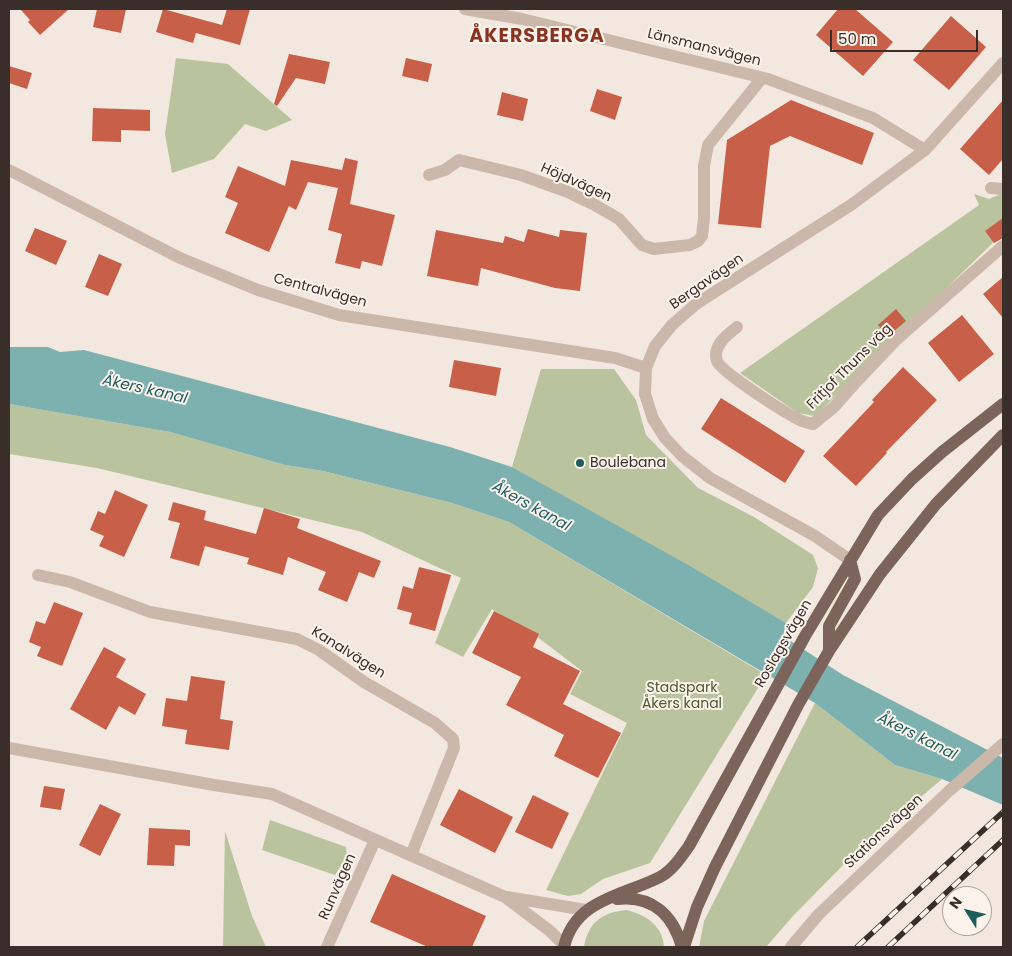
<!DOCTYPE html>
<meta charset="utf-8">
<style>
body{margin:0}
#map{position:relative;width:1012px;height:956px;overflow:hidden;background:#f3e8df;font-family:Poppins,sans-serif}
canvas{display:block}
.frame{position:absolute;inset:0;border:10px solid #3a2e2a;pointer-events:none}
.north{position:absolute;left:942px;top:886px;width:50px;height:50px;box-sizing:border-box;background:#fbf3ec;border:1px solid #aea49e;border-radius:50%;rotate:306deg;font-size:14px;font-weight:700;line-height:20px;text-align:center;color:#3a2e2a}
.north::after{content:'';display:block;margin:auto;width:18px;height:22px;background:#1e5d5d;clip-path:polygon(50% 0,100% 100%,50% 72%,0 100%)}
.scale{position:absolute;left:830px;top:30px;width:148px;height:22px;box-sizing:border-box;border:2px solid #3a2e2a;border-top:0;padding-left:6px;font-size:15px;line-height:18px;white-space:nowrap;color:#3a2e2a;-webkit-text-stroke:4px #fbf3ec;paint-order:stroke}
</style>
<div id="map">
<canvas width="1012" height="956"></canvas>
<div class="frame"></div>
<div class="north">N</div>
<div class="scale">50 m</div>
</div>
<script>
const c = document.querySelector('canvas').getContext('2d');
c.lineJoin = 'round';
function paint(path, color) { c.fillStyle = color; c.fill(path, 'evenodd'); }
function strokePath(path, color, width, dash) { c.strokeStyle = color; c.lineWidth = width; c.lineCap = dash ? 'butt' : 'round'; c.setLineDash(dash || []); c.stroke(path); }
function write(font, color, halo, rows, align = 'center') {
  c.font = font + ' Poppins,sans-serif'; c.lineWidth = 4; c.setLineDash([]); c.textBaseline = 'middle'; c.strokeStyle = halo; c.fillStyle = color; for (const [text, x, y, turn = 0] of rows) {
    c.save(); c.translate(x, y); c.rotate((+turn || 0) * Math.PI / 180); c.textAlign = isNaN(turn) ? turn : align; if (halo) c.strokeText(text, 0, 0); c.fillText(text, 0, 0); c.restore();
  }
}
const green = new Path2D(`
 M176,58L228,64L292,120L266,131L245,124L214,159L172,173L165,134Z
 M974,194L989,199L1001,194L1003,195V233L815,416L798,413L740,373L979,205Z
 M541,369H614L636,400L646,435L698,488L754,517L813,555L818,568L813,587L786,623L512,467Z
 M9,404L170,432L285,465L323,471L452,503L509,522L766,675L650,863L603,879L581,894L568,896L546,890L627,723L570,694L582,671L540,639L492,609L463,657L435,643L461,578L362,532L97,468L9,454Z
 M815,703L895,765L942,779L853,855L793,916L766,947H699L704,921Z
 M270,820L346,847L347,856L335,875L262,850Z
 M225,831L252,916L266,947H223Z
 M627,910C646,915 663,926 664,947H584C588,922 603,912 627,910Z`);
const water = new Path2D(`
 M9,347H48L60,352L84,350L450,447L512,467L690,566L786,623L783,636L843,675L1003,758V805L942,779L895,765L815,703L509,522L452,503L323,471L285,465L170,432L9,404Z`);
const building = new Path2D(`
 M20,9H69L40,35L28,22L30,20Z
 M97,9H126L121,33L93,27Z
 M163,9L222,25L227,9H250L240,45L196,33L193,43L156,32Z
 M838,9H855L893,42L863,76L816,35Z
 M951,16L986,47L949,90L913,60Z
 M289,54L330,62L325,84L296,78L277,106L274,104Z
 M406,58L432,64L428,82L402,76Z
 M9,66L32,73L27,89L9,83Z
 M597,89L622,97L615,120L590,111Z
 M502,92L528,99L523,121L497,115Z
 M791,100L874,133L862,165L790,136L770,146L761,228L718,224L727,140Z
 M1003,100V159L989,175L960,149Z
 M93,108L150,110V131L121,130V142L92,141Z
 M345,158L358,161L350,204L395,215L382,266L362,261L360,269L335,263L342,234L328,230L338,188L308,182L296,210L289,206L269,252L225,233L238,203L225,197L238,166L285,186L291,160L342,170Z
 M1003,218V238L994,243L985,231Z
 M35,228L67,241L56,265L25,251Z
 M528,229L559,237L560,230L587,233L580,291L555,288L481,268L478,286L427,276L436,230L503,243L505,236L524,242Z
 M99,254L122,264L108,296L85,287Z
 M1003,277V318L983,294Z
 M896,309L906,321L888,336L878,325Z
 M962,315L994,354L959,382L928,343Z
 M454,360L501,368L496,396L449,387Z
 M903,367L937,400L886,452L887,453L856,486L823,456L874,402L872,400Z
 M721,398L805,451L785,483L701,429Z
 M115,490L148,505L124,557L99,546L104,536L90,530L98,511L105,514Z
 M173,502L206,511L204,520L256,534L264,508L300,519L297,528L381,561L374,578L359,572L347,602L318,590L326,572L288,557L283,575L247,564L249,558L205,546L199,566L170,558L180,523L168,520Z
 M419,567L451,575L435,631L409,624L412,613L397,609L403,586L413,589Z
 M54,602L83,613L62,666L37,656L41,647L29,642L36,621L45,624Z
 M494,611L539,634L533,647L580,671L563,704L621,733L598,778L554,756L564,735L506,705L521,677L472,653Z
 M104,647L126,659L116,677L146,694L135,715L119,706L106,730L70,709Z
 M191,676L225,681L220,719L233,721L229,750L185,744L187,730L162,726L166,698L187,701Z
 M44,786L65,789L61,810L40,807Z
 M459,789L513,817L495,853L440,825Z
 M533,795L569,813L552,849L515,832Z
 M100,804L121,814L100,856L79,845Z
 M149,828L190,830V846L175,845L174,866L147,865Z
 M392,874L486,916L472,947H428L370,922Z`);
const minor = new Path2D(`
 M465,9L522,19L768,79L873,118L925,150
 M9,170L180,258L258,290L339,315L615,358L646,368
 M429,175L445,170L459,160L521,175L568,192L595,205L619,219L642,245L654,249L690,245L698,241L702,236L704,218V166L708,145L762,78
 M991,188L1003,189
 M737,327C727,335 712,346 717,361C721,372 788,415 802,421C805,422 809,423 813,424L834,407L856,382L896,340L1003,246
 M850,560L815,536L710,478L682,456L665,438L653,419L645,394L646,368L655,346L672,325L696,304L851,205L925,150L1003,63
 M38,575L70,582L150,612L297,639L319,650L364,682L435,723L453,739L454,748L411,855
 M9,748L214,785L272,794L505,897L550,931L564,945
 M507,897L586,910
 M327,947L375,840
 M791,947L819,914L949,791L1003,744`);
const major = new Path2D(`
 M829,651V626L855,579L850,560
 M617,899C652,895 673,915 682,947
 M564,947C575,899 623,896 660,877C672,871 681,857 689,846L805,636L878,515L912,479L942,452L1003,404
 M684,947L697,907L715,867L798,705L829,651L880,574L936,504L1003,435`);
const rail = new Path2D(`
 M857,947L1003,812
 M888,947L1003,840`);
const markers = [
 [580,463,5,"#1e5d5d"]
];
const streetNames = [
 ["Länsmansvägen",704,48,14],
 ["Höjdvägen",576,183,24],
 ["Bergavägen",707,282,-35],
 ["Centralvägen",320,291,15],
 ["Fritjof Thuns väg",850,367,-45],
 ["Roslagsvägen",784,644,-60],
 ["Kanalvägen",348,653,32],
 ["Stationsvägen",884,832,-43],
 ["Runvägen",338,887,-66]
];
const poiNames = [
 ["Boulebana",590,463]
];
const parkNames = [
 ["Stadspark",682,688],
 ["Åkers kanal",682,704]
];
const waterNames = [
 ["Åkers kanal",145,390,13],
 ["Åkers kanal",531,507,29],
 ["Åkers kanal",917,737,27]
];
const districtNames = [
 ["ÅKERSBERGA",537,37]
];
paint(green, '#b9c39e');
paint(water, '#7db1b0');
paint(building, '#c85f48');
strokePath(minor, '#ccb8aa', 12);
strokePath(major, '#7c645b', 12);
strokePath(rail, '#3a2e2a', 5.5);
strokePath(rail, '#fbf3ec', 4, [11]);
for (const [x, y, r, color] of markers) { const dot = new Path2D(); dot.arc(x, y, r, 0, 2 * Math.PI); c.fillStyle = color; c.fill(dot); strokePath(dot, '#fbf3ec', 2); }
write('14px', '#3a2e2a', '#fbf3ec', streetNames);
write('14px', '#3a2e2a', '#fbf3ec', poiNames, 'left');
write('14px', '#4c592d', '#fbf3ec', parkNames);
write('italic 15px', '#1e5d5d', '#fbf3ec', waterNames);
c.letterSpacing = '1px';
write('bold 19px', '#8b3321', '#fbf3ec', districtNames);
c.letterSpacing = '0px';
</script>
